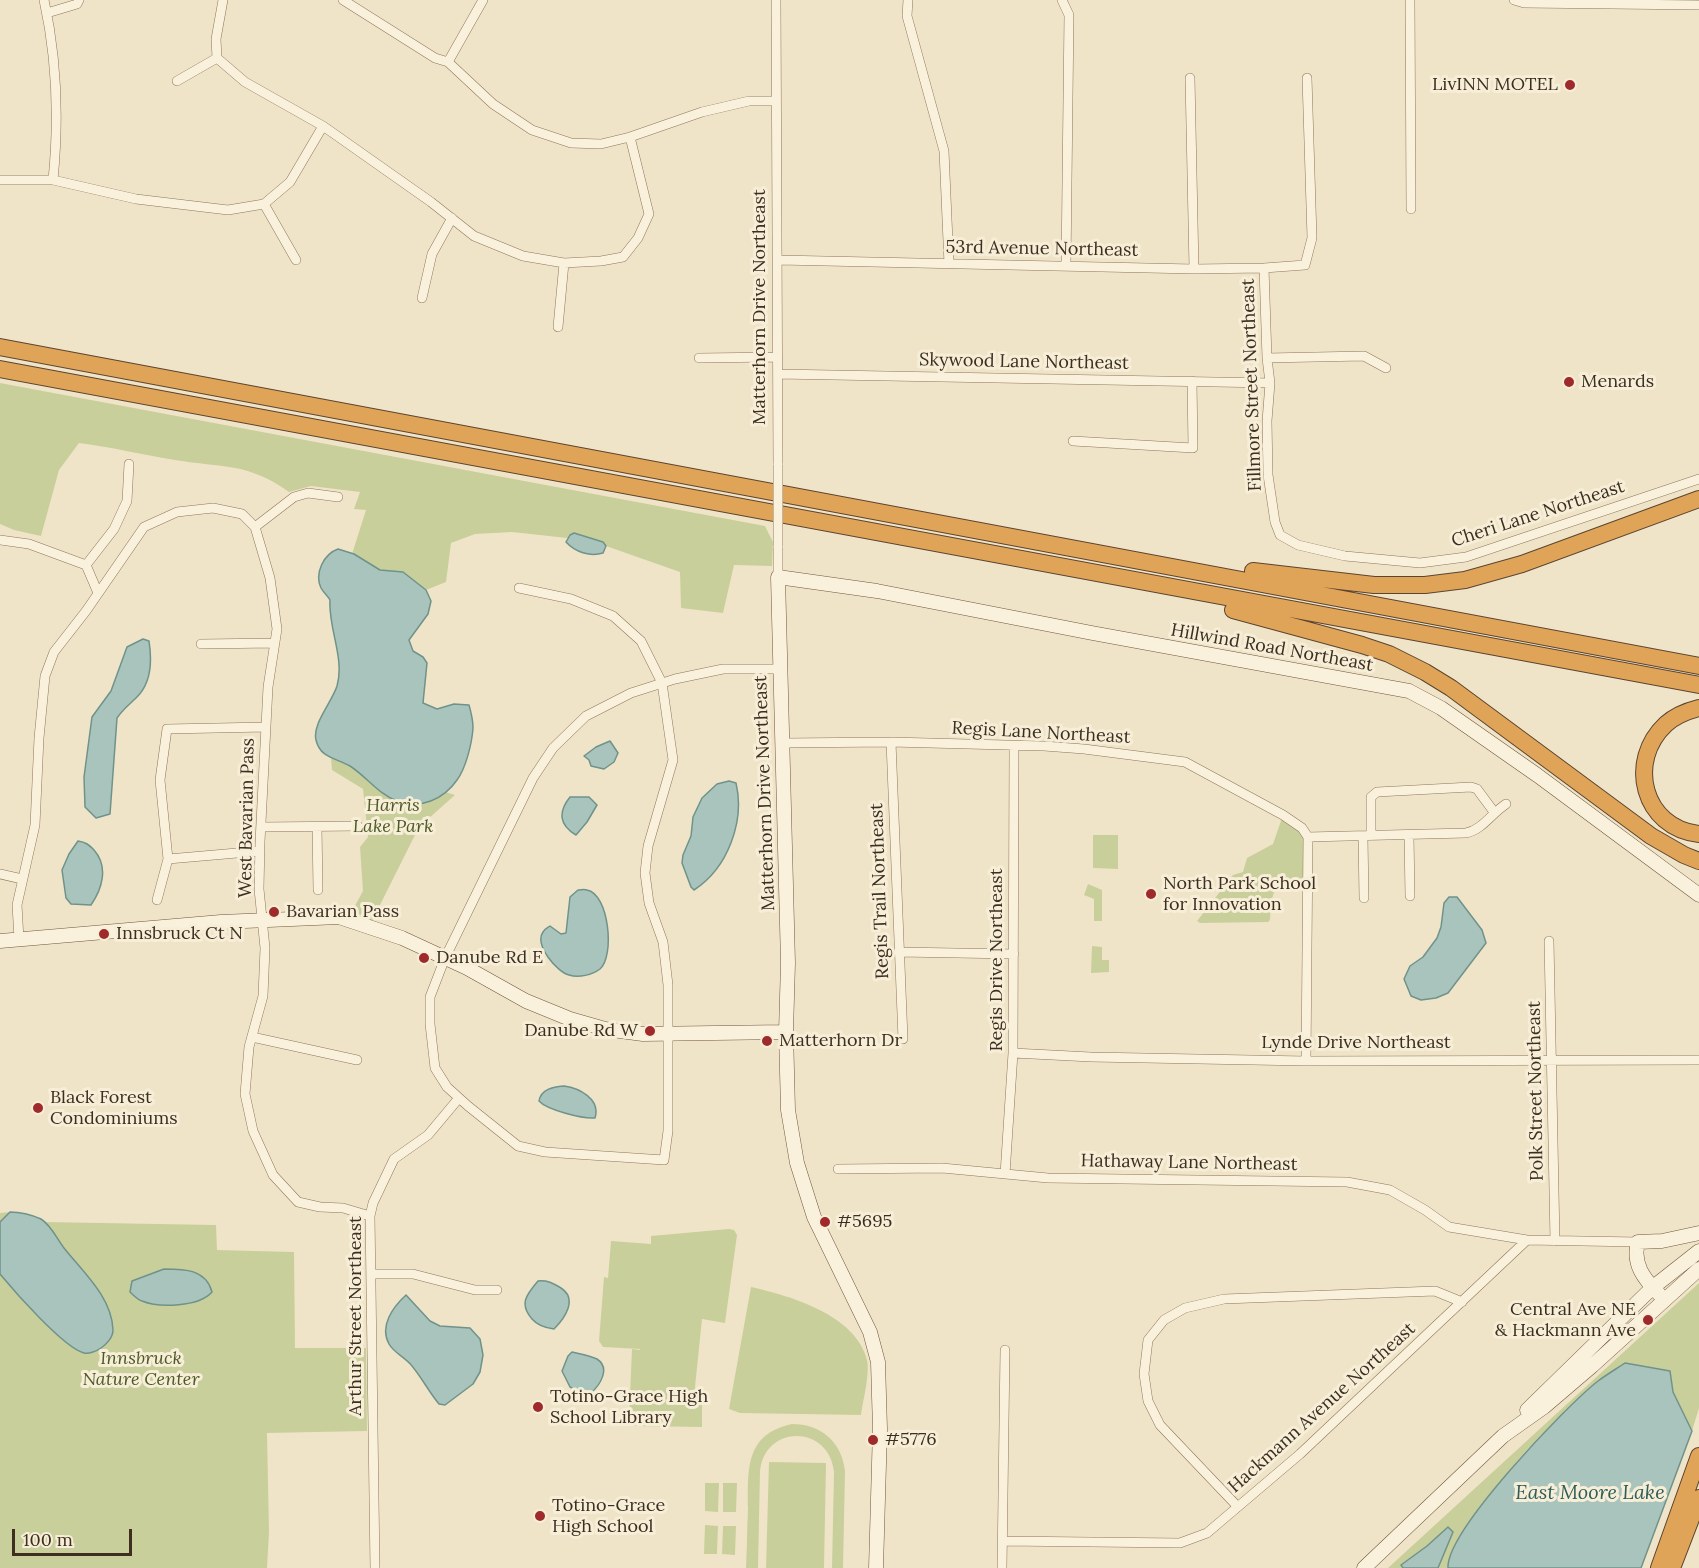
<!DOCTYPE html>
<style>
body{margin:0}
#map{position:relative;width:1699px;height:1568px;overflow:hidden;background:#f0e4c8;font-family:Lora,serif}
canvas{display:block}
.scale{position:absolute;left:12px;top:1529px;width:120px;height:27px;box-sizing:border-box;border:3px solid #3d2e20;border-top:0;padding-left:8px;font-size:18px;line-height:21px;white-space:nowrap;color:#3d2e20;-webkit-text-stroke:4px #f7eed8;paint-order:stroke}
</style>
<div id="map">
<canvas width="1699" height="1568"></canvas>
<div class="scale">100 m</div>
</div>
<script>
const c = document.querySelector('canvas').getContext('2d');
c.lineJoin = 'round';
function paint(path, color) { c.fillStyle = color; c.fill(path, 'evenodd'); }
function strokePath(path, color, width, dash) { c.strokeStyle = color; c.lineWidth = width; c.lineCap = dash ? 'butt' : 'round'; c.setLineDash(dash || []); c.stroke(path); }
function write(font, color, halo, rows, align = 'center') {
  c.font = font + ' Lora,serif'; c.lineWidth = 6; c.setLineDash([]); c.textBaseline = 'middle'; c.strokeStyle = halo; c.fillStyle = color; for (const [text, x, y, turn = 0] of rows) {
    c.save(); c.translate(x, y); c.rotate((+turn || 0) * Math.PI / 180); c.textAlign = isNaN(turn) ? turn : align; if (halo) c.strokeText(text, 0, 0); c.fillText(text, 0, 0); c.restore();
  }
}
const green = new Path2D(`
 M0,383L765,526L773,542L772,566L734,565L723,613L681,608L680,572L606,546L603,543L574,533L567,538L512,532L475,534L451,543L446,582L426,590L403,572L380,570L352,554L366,510L354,509L360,492L311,486L289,492C247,462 222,468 175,460C143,455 112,447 79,443L59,470L41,536L14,530L0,524Z
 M330,747L435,789L455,795L419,827L372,921L351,913L363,891L360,847L368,837L363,789L332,770Z
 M1283,815L1308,837L1302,881C1271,881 1272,894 1270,920L1268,922L1200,923L1197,921L1233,875L1243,872L1247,858L1273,844Z
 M1093,835H1118V869L1093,868Z
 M1088,884L1102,890V921H1094V899L1084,895Z
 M1092,946L1102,947V960H1109V972L1091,973Z
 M10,1212L29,1215L45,1222L216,1225L217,1250L294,1252L295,1348H366L367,1431L267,1433L269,1532L267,1568H0V1213Z
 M729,1229L734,1230L737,1235L725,1323L702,1319L695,1387L702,1406V1427L635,1426L629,1419L632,1349L640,1350V1349L603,1347L599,1341L604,1277L608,1278L611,1241L651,1244V1236Z
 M1699,1283V1408L1692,1431L1673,1392L1670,1371L1542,1434C1520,1456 1447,1539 1448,1568H1388Z
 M751,1287C791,1296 856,1315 867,1360C870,1375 863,1400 861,1415L740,1413L729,1409Z
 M792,1424C821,1424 842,1442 845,1471L843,1568H832L834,1472C829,1424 764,1424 760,1472L758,1568H746C747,1548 747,1528 748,1508C748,1469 745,1434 792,1424Z
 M769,1462L826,1463L824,1568H766Z
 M705,1483H719L718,1512L705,1511Z
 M723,1483H737L736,1512H723Z
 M705,1525L718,1526L717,1554H704Z
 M723,1526H736L735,1555L722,1554Z`);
const water = new Path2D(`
 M574,533L603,542L606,546L603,553C590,557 575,552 566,542L570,535Z
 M338,549L354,554L380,570L403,572L426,590L431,601L428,614L409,640L413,651L423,657L427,663L423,703L437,709L454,704L469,705C471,712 473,720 473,728C472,743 466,768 457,780C444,799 420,810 397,801C378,794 367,777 350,766C336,758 320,758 316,740C312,724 332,702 337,686C345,658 328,628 330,600C328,596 323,592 321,588C314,573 324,554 338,549Z
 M143,639L149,641C152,660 151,683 137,697C130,704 123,709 117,718L110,814L96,818L85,807L84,777L92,717L111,691L127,647Z
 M610,741L618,753L614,762L604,769L591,766L589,760L584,756L596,747Z
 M729,781L736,783C745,821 728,868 694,890L691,887L682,863L683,855L691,836L693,817L702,798L717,784Z
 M570,797H589L597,805L587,822L576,835C559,825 558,812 570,797Z
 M78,841C86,842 89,845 94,850C109,867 102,889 91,905L71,904L66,898L62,870L69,854Z
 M578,890C581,890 584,889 587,890C609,894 615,956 600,969C592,975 579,978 569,975C557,972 534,945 543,932C544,929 547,928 550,926L561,934L566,933L570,897Z
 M1449,897H1457L1482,930L1486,943L1448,993L1436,998L1421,1000L1411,996L1404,979L1410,966L1423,957L1437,938L1441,927L1444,903Z
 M564,1086C579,1088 601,1099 595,1118C583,1119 547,1110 539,1101C541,1089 553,1087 564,1086Z
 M10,1212C20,1212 32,1215 41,1219C51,1225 57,1239 64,1248C82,1271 112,1297 113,1330C113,1337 107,1344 101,1348C97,1351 89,1354 84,1353C64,1348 14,1291 0,1274V1222Z
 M164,1269C184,1269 206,1269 212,1292C199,1307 159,1308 142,1301C138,1300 133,1295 130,1292L132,1281Z
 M538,1281C547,1280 553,1283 561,1288C578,1299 565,1318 554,1329C546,1328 538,1326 532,1319C519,1304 526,1295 538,1281Z
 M406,1295L430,1321L440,1326L470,1328L480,1339L483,1355L480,1372L473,1384L445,1405L439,1404C429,1392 422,1378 412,1366C406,1358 394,1353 389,1344C379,1326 393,1307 406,1295Z
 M572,1352C580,1354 590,1356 597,1359C611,1368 600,1385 591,1393L580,1392L570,1387L562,1371L568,1356Z
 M1625,1363L1670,1371L1673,1392L1692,1431L1641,1568H1448C1446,1531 1566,1406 1598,1381C1606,1375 1616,1369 1625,1363Z
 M1448,1527L1453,1532L1438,1568H1403L1401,1565L1427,1546Z`);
const street = new Path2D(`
 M44,0C57,59 59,120 53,180
 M223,0L216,39L217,58L245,82L323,126L431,202L474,236L523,256L564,263L601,261L623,257L638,238L649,214L630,137
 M343,0L435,58L448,62L493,104L532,130L571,143L601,144L630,137L702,112L749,101H776
 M776,0L778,465
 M908,0L907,16L944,151L949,264
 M1062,0L1069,15L1066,266
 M1410,0L1411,209
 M1514,0L1524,3L1699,5
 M47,13L77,4L79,0
 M448,62L483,0
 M1190,78L1194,269
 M177,81L217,58
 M0,180H53L136,199L228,210L264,204L290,182L323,126
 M264,204L296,260
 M779,260L1194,269L1264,268L1305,265L1312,238L1307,78
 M1264,268L1267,358L1270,383L1267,421L1268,475L1275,522L1280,535L1298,545L1345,556L1420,563L1466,557L1699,479
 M422,298L432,254L452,218
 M558,327L564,263
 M699,358L778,357
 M1267,358L1364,356L1386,368
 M778,374L1270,383
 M1073,441L1193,448L1192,381
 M255,527L294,497L308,493L338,497
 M0,540L29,544L86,565L98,593
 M778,546V577
 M86,565L114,529L127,501L129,464
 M519,588L571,599L613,616L641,641L662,683L673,760L648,846L645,873L649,903L663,942L668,985V1131L664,1160L545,1152L518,1146L468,1106L447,1087L435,1068L430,1024V997L445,958L533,778L553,748L586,716L631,693L675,679L723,669H779
 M201,644L275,643
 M891,742L903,1039
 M783,743L891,742L1044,746L1084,749L1185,762L1283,815L1302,828L1308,837L1306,1061
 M262,827L358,826
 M317,827L318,890
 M1371,836V797L1377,792L1471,787L1477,789L1494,812
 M1409,836L1410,896
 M1308,837L1466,833C1482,830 1492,813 1506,804
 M1363,837L1364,898
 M168,859L260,851
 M0,874L22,879
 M157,900L168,859L160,780L167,729L266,727
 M19,939L17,905L35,825L39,738L45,676L54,652L86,611L144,527L177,512L213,508L242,514L255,527L270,578L277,629L268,687L260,842L259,889L265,948L263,996L249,1047L245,1094L253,1131L273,1175L298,1202L320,1207L343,1208L370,1216
 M1549,941L1555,1241
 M899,952L1014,954
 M252,1037L357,1060
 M1013,1053L1091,1057L1306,1061L1699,1060
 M838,1169L942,1168L1048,1178L1347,1182L1390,1190L1425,1210L1449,1227L1527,1240L1638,1242
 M1005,1174L1013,1053L1014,747
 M371,1274H413L475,1290H497
 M1238,1507L1160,1425L1148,1401L1144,1374L1148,1340L1164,1320L1185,1308L1224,1299L1435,1291L1462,1302
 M1003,1541L1180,1543L1207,1533L1300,1454L1527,1240
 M375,1568L370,1216L373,1203L394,1159L428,1135L459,1098
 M1002,1568L1005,1350`);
const secondary = new Path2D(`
 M0,941L221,922L339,917L402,938L467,968L526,1001L570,1019L605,1029L643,1034L786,1032
 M1659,1294C1644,1279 1632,1264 1638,1242L1662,1241L1699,1233
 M1527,1410L1652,1288L1699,1251
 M876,1568L880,1429L878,1362L870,1332L814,1217L797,1163L788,1110L786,1032L788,963L778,577L877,591L1092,633L1409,691L1441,708L1537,775L1699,895
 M1364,1568L1503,1436L1544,1407L1592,1366L1699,1269`);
const highway = new Path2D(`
 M0,347L1699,666
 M0,369L1699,685
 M1253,571L1374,585H1425L1465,580L1522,564L1699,499
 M1233,610L1362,645L1389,654L1425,672L1451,688L1651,836L1684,855L1699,861
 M1699,708C1687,711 1675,716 1666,724C1626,761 1643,828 1699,834
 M1659,1568L1699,1456
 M1672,1568L1699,1498`);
const streetBridge = new Path2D(`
 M778,465V546`);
const markers = [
 [1570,85,6,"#9e2a2b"],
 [1569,382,6,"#9e2a2b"],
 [1151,894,6,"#9e2a2b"],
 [274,912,6,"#9e2a2b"],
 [104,934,6,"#9e2a2b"],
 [424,958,6,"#9e2a2b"],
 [650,1031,6,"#9e2a2b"],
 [767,1041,6,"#9e2a2b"],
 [38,1108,6,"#9e2a2b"],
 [825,1222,6,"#9e2a2b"],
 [1648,1320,6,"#9e2a2b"],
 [538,1407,6,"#9e2a2b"],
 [873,1440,6,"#9e2a2b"],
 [540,1516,6,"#9e2a2b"]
];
const poiNames = [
 ["LivINN MOTEL",1558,85,"right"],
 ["Menards",1581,382],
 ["North Park School",1163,884],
 ["for Innovation",1163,905],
 ["Bavarian Pass",286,912],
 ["Innsbruck Ct N",116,934],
 ["Danube Rd E",436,958],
 ["Danube Rd W",638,1031,"right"],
 ["Matterhorn Dr",779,1041],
 ["Black Forest",50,1098],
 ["Condominiums",50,1119],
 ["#5695",837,1222],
 ["Central Ave NE",1636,1310,"right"],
 ["& Hackmann Ave",1636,1331,"right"],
 ["Totino-Grace High",550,1397],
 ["School Library",550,1418],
 ["#5776",885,1440],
 ["Totino-Grace",552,1506],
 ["High School",552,1527]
];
const streetNames = [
 ["53rd Avenue Northeast",1042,249,1],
 ["Matterhorn Drive Northeast",760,307,-90],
 ["Skywood Lane Northeast",1024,362,1],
 ["Fillmore Street Northeast",1252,385,-92],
 ["Cheri Lane Northeast",1538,514,-18],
 ["Hillwind Road Northeast",1272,648,10],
 ["Regis Lane Northeast",1041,733,3],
 ["Matterhorn Drive Northeast",765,793,-92],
 ["West Bavarian Pass",247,818,-89],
 ["Regis Trail Northeast",880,891,-92],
 ["Regis Drive Northeast",997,960,-90],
 ["Lynde Drive Northeast",1356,1043],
 ["Polk Street Northeast",1536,1091,-91],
 ["Hathaway Lane Northeast",1189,1163,1],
 ["Arthur Street Northeast",356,1316,-90],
 ["Hackmann Avenue Northeast",1322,1408,-42]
];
const parkNames = [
 ["Harris",393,806],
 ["Lake Park",393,827],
 ["Innsbruck",141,1359],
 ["Nature Center",141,1380]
];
const waterNames = [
 ["East Moore Lake",1590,1493]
];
paint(green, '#c9cf9b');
paint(water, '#a9c4bc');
strokePath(water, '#6f938a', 1.5);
strokePath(street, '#8d765c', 10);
strokePath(secondary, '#6f573f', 15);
strokePath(highway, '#5b4430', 18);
strokePath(street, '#faf1dc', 9);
strokePath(secondary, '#faf1dc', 14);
strokePath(highway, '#e0a458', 16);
strokePath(streetBridge, '#8d765c', 10, []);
strokePath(streetBridge, '#faf1dc', 9);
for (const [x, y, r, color] of markers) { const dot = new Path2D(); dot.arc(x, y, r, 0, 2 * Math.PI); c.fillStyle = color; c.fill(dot); strokePath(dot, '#f7eed8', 2); }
write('18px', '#3d2e20', '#f7eed8', poiNames, 'left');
write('18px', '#3d2e20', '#f7eed8', streetNames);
write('italic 18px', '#4d5a26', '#f7eed8', parkNames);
write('italic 20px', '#2f5d5a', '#f7eed8', waterNames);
</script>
